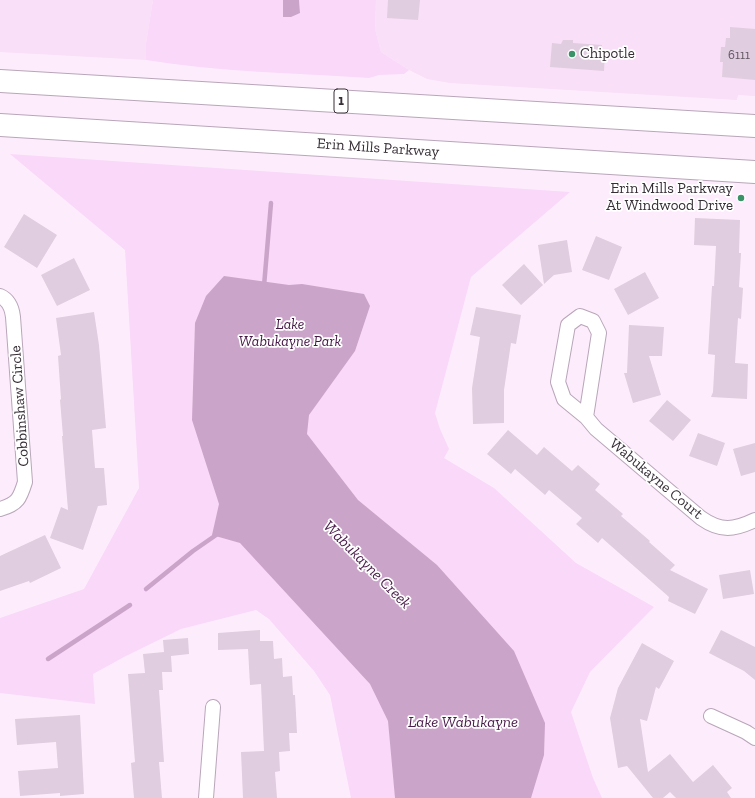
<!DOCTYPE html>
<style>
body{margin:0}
canvas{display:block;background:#fdedfc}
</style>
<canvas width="755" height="798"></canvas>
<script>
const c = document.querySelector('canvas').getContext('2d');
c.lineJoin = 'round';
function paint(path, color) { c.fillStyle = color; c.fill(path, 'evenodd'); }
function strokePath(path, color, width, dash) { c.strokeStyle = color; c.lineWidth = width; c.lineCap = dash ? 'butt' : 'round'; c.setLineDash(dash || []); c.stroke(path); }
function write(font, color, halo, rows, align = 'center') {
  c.font = font + ' "Zilla Slab",serif'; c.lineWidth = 3.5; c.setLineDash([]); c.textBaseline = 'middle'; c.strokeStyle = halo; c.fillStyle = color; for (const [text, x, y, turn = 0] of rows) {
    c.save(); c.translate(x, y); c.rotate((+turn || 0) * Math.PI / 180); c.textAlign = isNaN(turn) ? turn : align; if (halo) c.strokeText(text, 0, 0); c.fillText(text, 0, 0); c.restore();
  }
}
const built = new Path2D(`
 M0,0H153L146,43V60L0,52Z
 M376,0H755V96L738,95L737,100L450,83L427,79L409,70L381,52L375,29Z`);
const green = new Path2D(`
 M153,0H283V17L300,13L299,0H376L375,29L381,52L409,70L404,74L379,75L369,78C294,73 220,72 146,60V43Z
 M10,154L570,192L471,277L435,413L440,429L449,449L444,458L494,488L576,563L654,607L590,672L571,712L593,778L602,798H351L330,695L314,671L269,619L256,610L181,629L124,657L93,674L95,704L0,693V618L84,589L139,488L125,250Z`);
const water = new Path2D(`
 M283,0H299L300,13L291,17H283Z
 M224,276L289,285L302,284L364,294L370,306L355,351L309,415L307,434L358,500L437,565L514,651L545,723L544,755L531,798H395L388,721L370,684L240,543L212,535L219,504L192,420L195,323L206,296Z`);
const stream = new Path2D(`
 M264,286L271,203
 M146,589L193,551L219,533
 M48,659L130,605`);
const building = new Path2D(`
 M388,0H420L418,20L387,18Z
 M730,27L755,29V80L722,77L723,62H720L721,47H725L726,38H730Z
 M563,40H573V43L602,45L601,50H605L604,71L550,67L552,43L561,44Z
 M24,214L57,235L37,268L4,247Z
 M695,218L740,220L739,253H741L739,287L743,288L741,319L738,318L735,363L748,364L747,399L711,397L713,392L715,355L708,354L712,286H714L716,246L694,245Z
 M596,236L622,247L609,280L582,270Z
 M567,240L572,272L554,275L544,284L538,245Z
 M74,258L90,290L57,306L41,275Z
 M524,264L543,285L521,305L502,285Z
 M645,272L659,298L628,315L614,289Z
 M476,307L521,315L516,344L511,343L504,390V423L473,424L472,388L480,337L470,335Z
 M94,312L99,345L106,428L92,430L95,468H104L107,505L98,506L83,550L50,538L61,507L68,510L62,436H63L60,400L61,399L58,356L61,355L56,318Z
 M629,325L664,327L662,356H649L661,395L633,403L624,373H627Z
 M667,400L691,420L673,441L649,421Z
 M508,430L537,455L544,447L572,471L578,465L600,484L595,490L623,514L621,516L650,541L649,542L675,565L670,570L708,589L695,614L668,601L669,597L602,538L598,543L576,524L582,518L549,490L545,495L515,469L511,474L487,454Z
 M698,433L725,443L717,466L689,456Z
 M755,443V472L741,476L733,449Z
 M45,535L61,568L30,583L29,581L0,591V556Z
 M750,570L754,594L723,599L719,575Z
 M260,630V641H273L274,659L282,658L283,677L292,676L293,695H295L297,733H289L290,751L279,752L280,771L275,772L277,798H243L241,752L264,751L261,684L250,685L248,649L218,650V633Z
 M721,630L755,647V680L744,671L709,653Z
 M188,638L189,654L171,656L172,672H162L163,690H159L164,762H159L162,798H134L131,763L135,762L128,674L145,673L143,654L164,652L163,640Z
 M642,643L674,661L659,689L656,687L647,721L640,719L648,772L670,754L693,782L713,765L732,788L727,792L731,798H676L670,792L663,798H653L627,766L618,768L610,718L618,688Z
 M80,715L84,794L60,796V793L20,796L18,771L58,768L56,742L17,745L15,719Z`);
const minor = new Path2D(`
 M0,296C9,300 12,308 13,317L25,482C20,498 18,504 0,509
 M586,417L599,333L593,321L580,316L568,325L558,382L564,399L586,417L596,429L701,518C721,532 734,530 755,520
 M711,716L746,732L755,738
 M206,798L213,707`);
const primary = new Path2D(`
 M0,81L755,126
 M0,125L755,172`);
const markers = [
 [572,54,4,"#3a9368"],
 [741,198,4,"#3a9368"]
];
const numberNames = [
 ["6111",739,55]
];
const shields = [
 [341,101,14]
];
const shieldNames = [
 ["1",341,101]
];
const poiNames = [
 ["Chipotle",580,54],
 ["Erin Mills Parkway",733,189,"right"],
 ["At Windwood Drive",733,206,"right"]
];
const streetNames = [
 ["Erin Mills Parkway",378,148,4],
 ["Cobbinshaw Circle",20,406,-94],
 ["Wabukayne Court",656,479,40]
];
const parkNames = [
 ["Lake",290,325],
 ["Wabukayne Park",290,342]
];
const waterNames = [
 ["Wabukayne Creek",367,565,45],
 ["Lake Wabukayne",463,722]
];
paint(built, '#f9dff8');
paint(green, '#fad8f9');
paint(water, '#caa4c9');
strokePath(stream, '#caa4c9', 4.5);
paint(building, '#e0cddf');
strokePath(minor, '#b9a6b9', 16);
strokePath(primary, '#b9a6b9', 24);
strokePath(minor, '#fff', 14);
strokePath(primary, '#fff', 22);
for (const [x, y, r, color] of markers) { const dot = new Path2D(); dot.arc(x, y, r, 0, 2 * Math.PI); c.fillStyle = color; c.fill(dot); strokePath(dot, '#fff', 1.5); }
write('13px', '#605660', null, numberNames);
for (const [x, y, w] of shields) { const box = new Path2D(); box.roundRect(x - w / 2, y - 12, w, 24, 3); c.fillStyle = '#fff'; c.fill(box); strokePath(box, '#362f36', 1); }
write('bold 14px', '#362f36', null, shieldNames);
write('15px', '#362f36', '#fff', poiNames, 'left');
write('15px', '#362f36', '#fff', streetNames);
write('italic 15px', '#441645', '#fff', parkNames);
write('italic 16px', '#491b4a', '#fff', waterNames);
</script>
